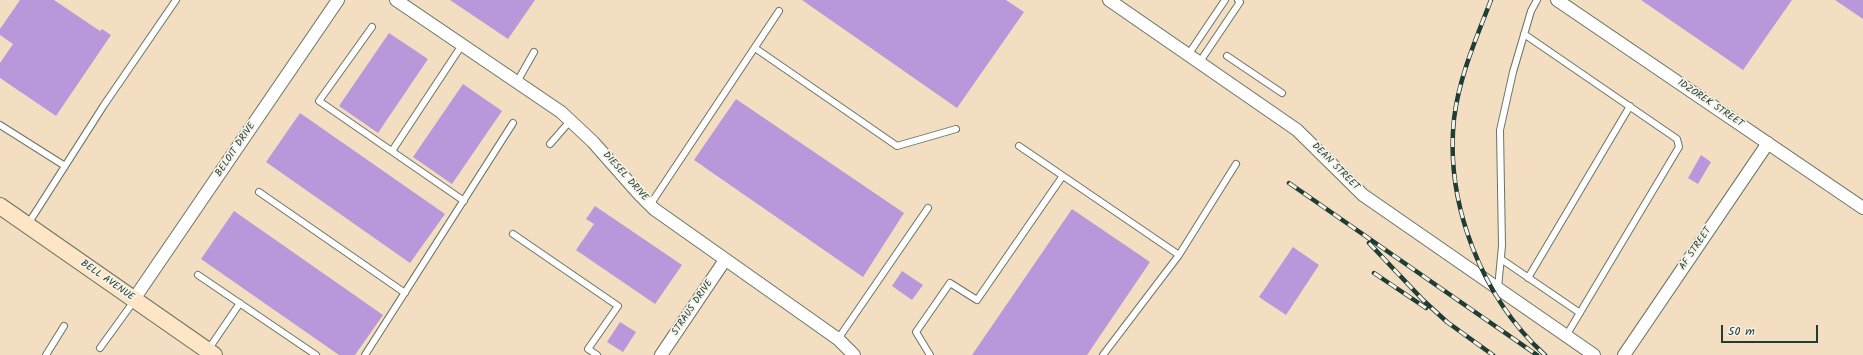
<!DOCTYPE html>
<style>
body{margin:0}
#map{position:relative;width:1863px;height:355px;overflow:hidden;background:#f3dec1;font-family:Kalam,sans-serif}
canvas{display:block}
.scale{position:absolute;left:1721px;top:325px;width:97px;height:18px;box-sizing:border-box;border:2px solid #1f3d34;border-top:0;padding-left:5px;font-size:12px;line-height:14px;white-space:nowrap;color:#1f3d34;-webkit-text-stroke:3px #f7f3e8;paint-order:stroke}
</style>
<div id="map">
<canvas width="1863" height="355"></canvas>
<div class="scale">50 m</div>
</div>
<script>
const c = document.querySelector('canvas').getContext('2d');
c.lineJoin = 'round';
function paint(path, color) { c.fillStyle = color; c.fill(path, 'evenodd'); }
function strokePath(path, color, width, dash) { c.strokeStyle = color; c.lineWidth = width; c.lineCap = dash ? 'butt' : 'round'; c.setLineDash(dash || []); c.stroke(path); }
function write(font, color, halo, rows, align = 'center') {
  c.font = font + ' Kalam,sans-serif'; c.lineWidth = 3.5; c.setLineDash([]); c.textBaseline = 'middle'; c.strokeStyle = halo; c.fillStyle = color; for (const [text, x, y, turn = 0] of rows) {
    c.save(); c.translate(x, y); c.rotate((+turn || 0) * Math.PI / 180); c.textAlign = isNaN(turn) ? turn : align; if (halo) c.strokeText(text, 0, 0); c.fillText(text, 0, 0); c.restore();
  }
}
const building = new Path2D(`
 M20,0H54L100,31L102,29L111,35L56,116L0,78V63L13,44L0,35V29Z
 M450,0H535L508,39Z
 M802,0H1006L1024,12L957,108Z
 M1641,0H1792L1743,70Z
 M1835,0H1863V19Z
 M389,33L428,59L378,133L339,106Z
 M463,84L502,111L452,184L413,157Z
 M736,99L904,213L863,277L694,160Z
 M300,113L445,214L410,263L266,162Z
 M1701,155L1711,162L1698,184L1688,178Z
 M595,206L682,265L655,304L576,250L594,224L586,219Z
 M1072,209L1150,262L1087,355H972Z
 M234,211L383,315L355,355H339L201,259Z
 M1293,247L1319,265L1286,315L1259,297Z
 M902,271L923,285L912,300L892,286Z
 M620,322L636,332L623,352L607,342Z`);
const service = new Path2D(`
 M372,27L319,101L464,201
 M1524,34L1677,139L1679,147L1566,336
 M755,48L897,146L956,129
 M1188,55L1225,0
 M1227,56L1282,93
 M1199,63L1240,2L1238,0
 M517,82L534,52
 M0,125L65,166
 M550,144L571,120
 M1019,146L1179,255
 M392,151L462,45
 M259,192L405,293
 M650,205L779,11
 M28,224L104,105L176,0
 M513,234L618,306L588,349L597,355
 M1501,259L1580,313
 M198,275L316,355
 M1528,278L1630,106
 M1498,288L1502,246L1500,130L1513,72L1531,11L1537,0
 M838,339L928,208
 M100,348L134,301
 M208,350L240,303
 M46,355L64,326
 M365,355L513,123
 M930,355L916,332L950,283L977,300L1062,177
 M1103,355L1179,255L1236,164`);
const minor = new Path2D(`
 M396,0L561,112L593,142L639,194L654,209L838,339L854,355
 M1109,0L1297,130L1363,195L1594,355
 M1557,0L1863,208
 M134,299L338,0
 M661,355L725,260
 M1624,355L1768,143`);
const secondary = new Path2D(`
 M0,206L214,355`);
const rail = new Path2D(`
 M1491,0C1476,39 1459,77 1454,119C1445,204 1482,298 1545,355
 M1289,183L1537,355
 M1369,243L1423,300L1447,322L1493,355
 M1374,273L1426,308`);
const streetNames = [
 ["IDZOREK STREET",1710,104,34],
 ["BELOIT DRIVE",236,150,-56],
 ["DEAN STREET",1335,167,45],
 ["DIESEL DRIVE",625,177,48],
 ["AF STREET",1696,249,-56],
 ["BELL AVENUE",107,281,35],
 ["STRAUS DRIVE",693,308,-56]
];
paint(building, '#b898da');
strokePath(service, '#697565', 8);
strokePath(minor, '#697565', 14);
strokePath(secondary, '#697565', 18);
strokePath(service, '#fff', 6);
strokePath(minor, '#fff', 12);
strokePath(secondary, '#fde5c5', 16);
strokePath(rail, '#1f3d34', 4.5);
strokePath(rail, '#f7f3e8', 3, [9]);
write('10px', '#1f3d34', '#f7f3e8', streetNames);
</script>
